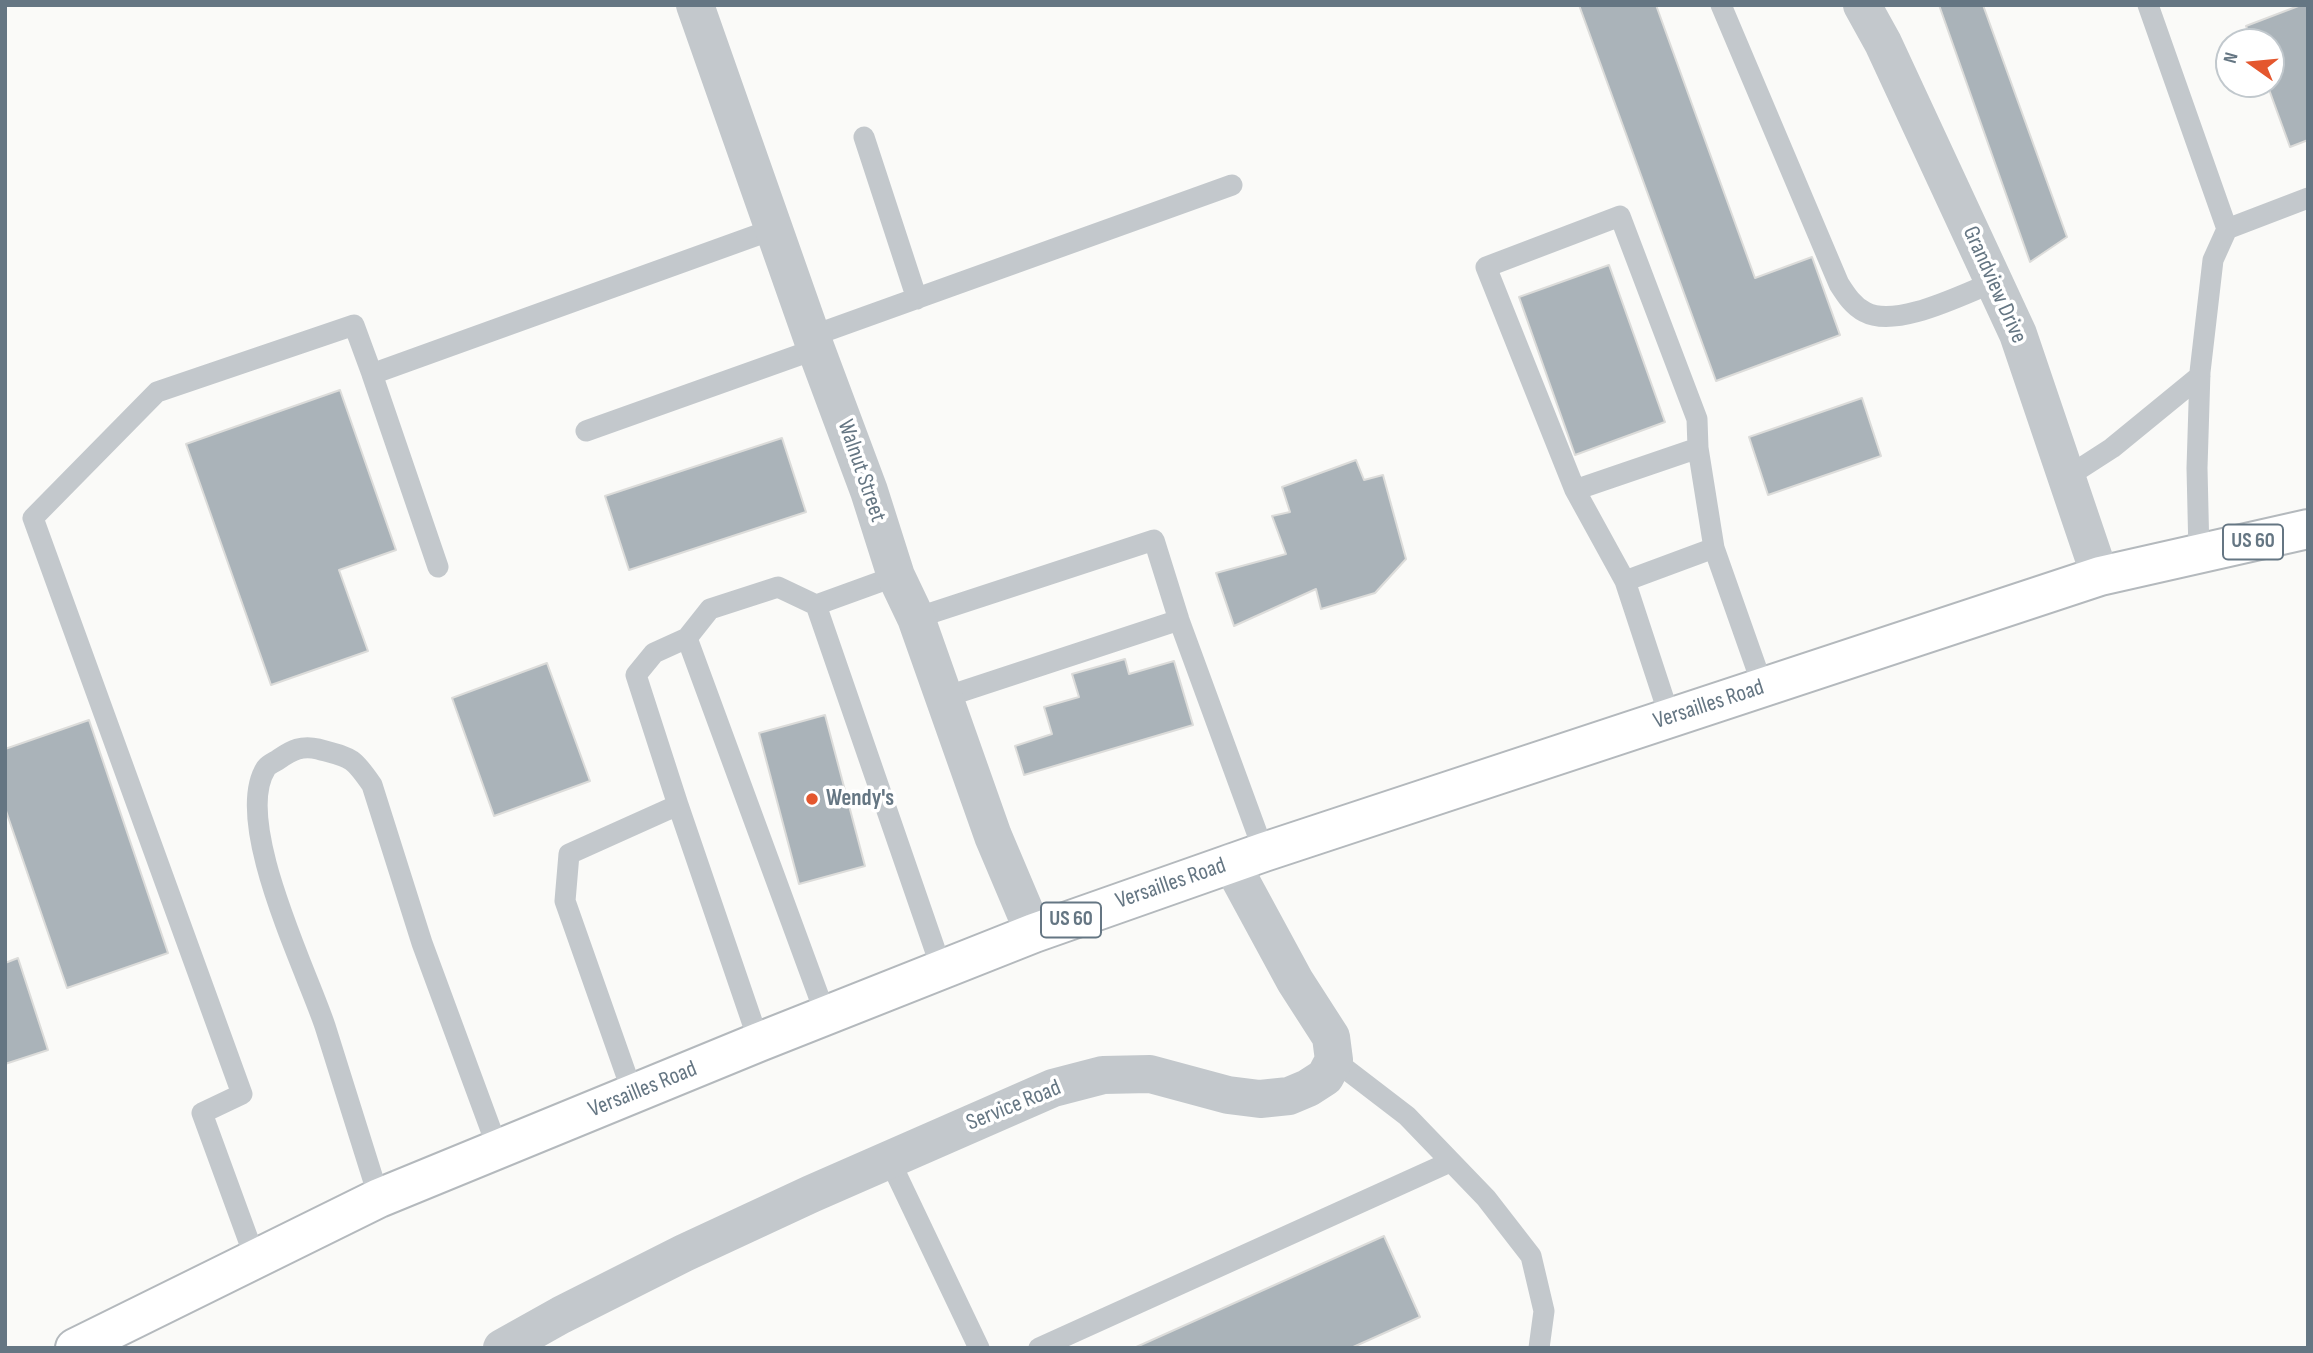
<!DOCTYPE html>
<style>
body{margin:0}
#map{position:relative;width:2313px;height:1353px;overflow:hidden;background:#fafaf8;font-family:"Sofia Sans Condensed",sans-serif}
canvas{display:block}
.frame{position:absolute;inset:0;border:7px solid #657683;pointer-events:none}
.north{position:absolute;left:2215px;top:28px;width:70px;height:70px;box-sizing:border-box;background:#fff;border:2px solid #c1c8cd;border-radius:50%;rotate:285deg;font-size:19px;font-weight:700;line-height:28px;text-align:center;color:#657683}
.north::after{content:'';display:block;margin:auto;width:24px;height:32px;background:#e4572e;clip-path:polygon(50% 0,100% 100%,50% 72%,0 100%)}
</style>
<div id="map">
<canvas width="2313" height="1353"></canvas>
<div class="frame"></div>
<div class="north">N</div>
</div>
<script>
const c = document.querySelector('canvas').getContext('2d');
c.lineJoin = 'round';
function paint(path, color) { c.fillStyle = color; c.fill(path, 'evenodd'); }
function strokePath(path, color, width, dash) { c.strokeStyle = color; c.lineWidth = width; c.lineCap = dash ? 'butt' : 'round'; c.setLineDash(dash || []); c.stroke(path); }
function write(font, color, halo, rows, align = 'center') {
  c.font = font + ' "Sofia Sans Condensed",sans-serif'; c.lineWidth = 7; c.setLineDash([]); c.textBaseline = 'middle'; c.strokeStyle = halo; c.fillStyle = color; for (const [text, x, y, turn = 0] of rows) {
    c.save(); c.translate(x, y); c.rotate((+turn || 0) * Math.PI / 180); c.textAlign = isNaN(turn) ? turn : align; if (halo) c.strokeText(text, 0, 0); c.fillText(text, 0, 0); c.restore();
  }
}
const building = new Path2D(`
 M1579,5H1656L1755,278L1812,257L1840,335L1716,381Z
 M1939,5H1983L2067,237L2030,262Z
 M2301,5H2308V140L2290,147L2267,84H2271V42H2252L2246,26Z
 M1609,265L1665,422L1575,455L1519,297Z
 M340,390L396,550L339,570L368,651L271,685L186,444Z
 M1862,398L1881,456L1768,495L1749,437Z
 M782,438L806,512L629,570L605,496Z
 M1356,460L1364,480L1383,475L1406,559L1375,593L1321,609L1316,589L1234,626L1216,573L1286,554L1272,516L1290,512L1282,487Z
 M1125,659L1129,674L1174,661L1193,725L1024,775L1015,746L1052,734L1044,707L1079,697L1072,674Z
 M547,663L590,781L494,816L452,698Z
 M825,715L865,866L799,884L759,733Z
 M89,720L168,953L67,988L5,808V749Z
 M18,958L48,1050L5,1064V963Z
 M1384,1236L1420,1317L1351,1348H1134Z`);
const service = new Path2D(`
 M1721,5L1839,284C1846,295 1853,306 1865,312C1896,329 1963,294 1994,282
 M2148,5L2227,229
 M864,137L917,299
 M812,336L1232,185
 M372,374L438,567
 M586,431L816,349
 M2067,477L2112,448L2200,376
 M1575,490L1486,267L1620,216L1697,419L1698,448
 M2199,554L2197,468L2200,372L2213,260L2227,229L2308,198
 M1625,581L1575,490L1698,448L1714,548
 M816,605L942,970
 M916,618L1154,540L1179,620L1264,852
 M687,638L826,1016
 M945,697L1179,620
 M1670,718L1625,581L1714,548L1763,687
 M678,805L636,675L654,653L687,638L710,609L778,587L816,605L896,576
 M1334,1060L1407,1116L1486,1198L1531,1256L1544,1311L1539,1348
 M633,1094L565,901L569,854L678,805L759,1042
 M889,1159L979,1348
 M379,1198C361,1141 343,1083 325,1026C306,969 232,821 266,768C269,764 275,762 279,759C292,750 302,745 318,749C351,758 352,756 372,785L422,943L498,1149
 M255,1258L202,1113L242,1094L33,518L157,392L354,325L372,374L774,229
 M1039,1348L1450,1162`);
const minor = new Path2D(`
 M695,5L816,349L869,491L896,576L916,618L993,836L1034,933
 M1862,5L1883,43L2018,334L2100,576
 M502,1348L561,1315L684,1253L811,1194L1053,1088L1103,1075L1150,1074L1228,1095L1260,1099L1289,1096L1308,1088L1325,1077L1334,1060L1331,1037L1295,981L1231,863`);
const trunk = new Path2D(`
 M75,1348L379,1198L759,1042L1034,933L1264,852L2100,576L2308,529`);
const markers = [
 [812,799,7,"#e4572e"]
];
const shields = [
 [2253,542,60],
 [1071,920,60]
];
const shieldNames = [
 ["US 60",2253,542],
 ["US 60",1071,920]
];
const streetNames = [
 ["Grandview Drive",1994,285,66],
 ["Walnut Street",861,471,71],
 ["Versailles Road",1709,705,-18],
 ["Versailles Road",1171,884,-19],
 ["Versailles Road",643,1090,-22],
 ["Service Road",1014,1106,-22]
];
const poiNames = [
 ["Wendy's",826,799]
];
paint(building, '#aab3b9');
strokePath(building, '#dcdcda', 2);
strokePath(trunk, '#b4b9bd', 42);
strokePath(service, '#c3c8cc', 21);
strokePath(minor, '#c3c8cc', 38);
strokePath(trunk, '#fff', 38);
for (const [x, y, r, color] of markers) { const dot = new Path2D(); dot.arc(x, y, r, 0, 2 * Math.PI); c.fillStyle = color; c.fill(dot); strokePath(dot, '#fff', 2.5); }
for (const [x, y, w] of shields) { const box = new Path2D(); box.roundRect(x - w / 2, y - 17.5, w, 35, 5); c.fillStyle = '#fff'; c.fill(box); strokePath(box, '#657683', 2); }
write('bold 21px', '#657683', null, shieldNames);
write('23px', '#657683', '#fff', streetNames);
write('bold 23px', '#657683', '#fff', poiNames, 'left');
</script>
